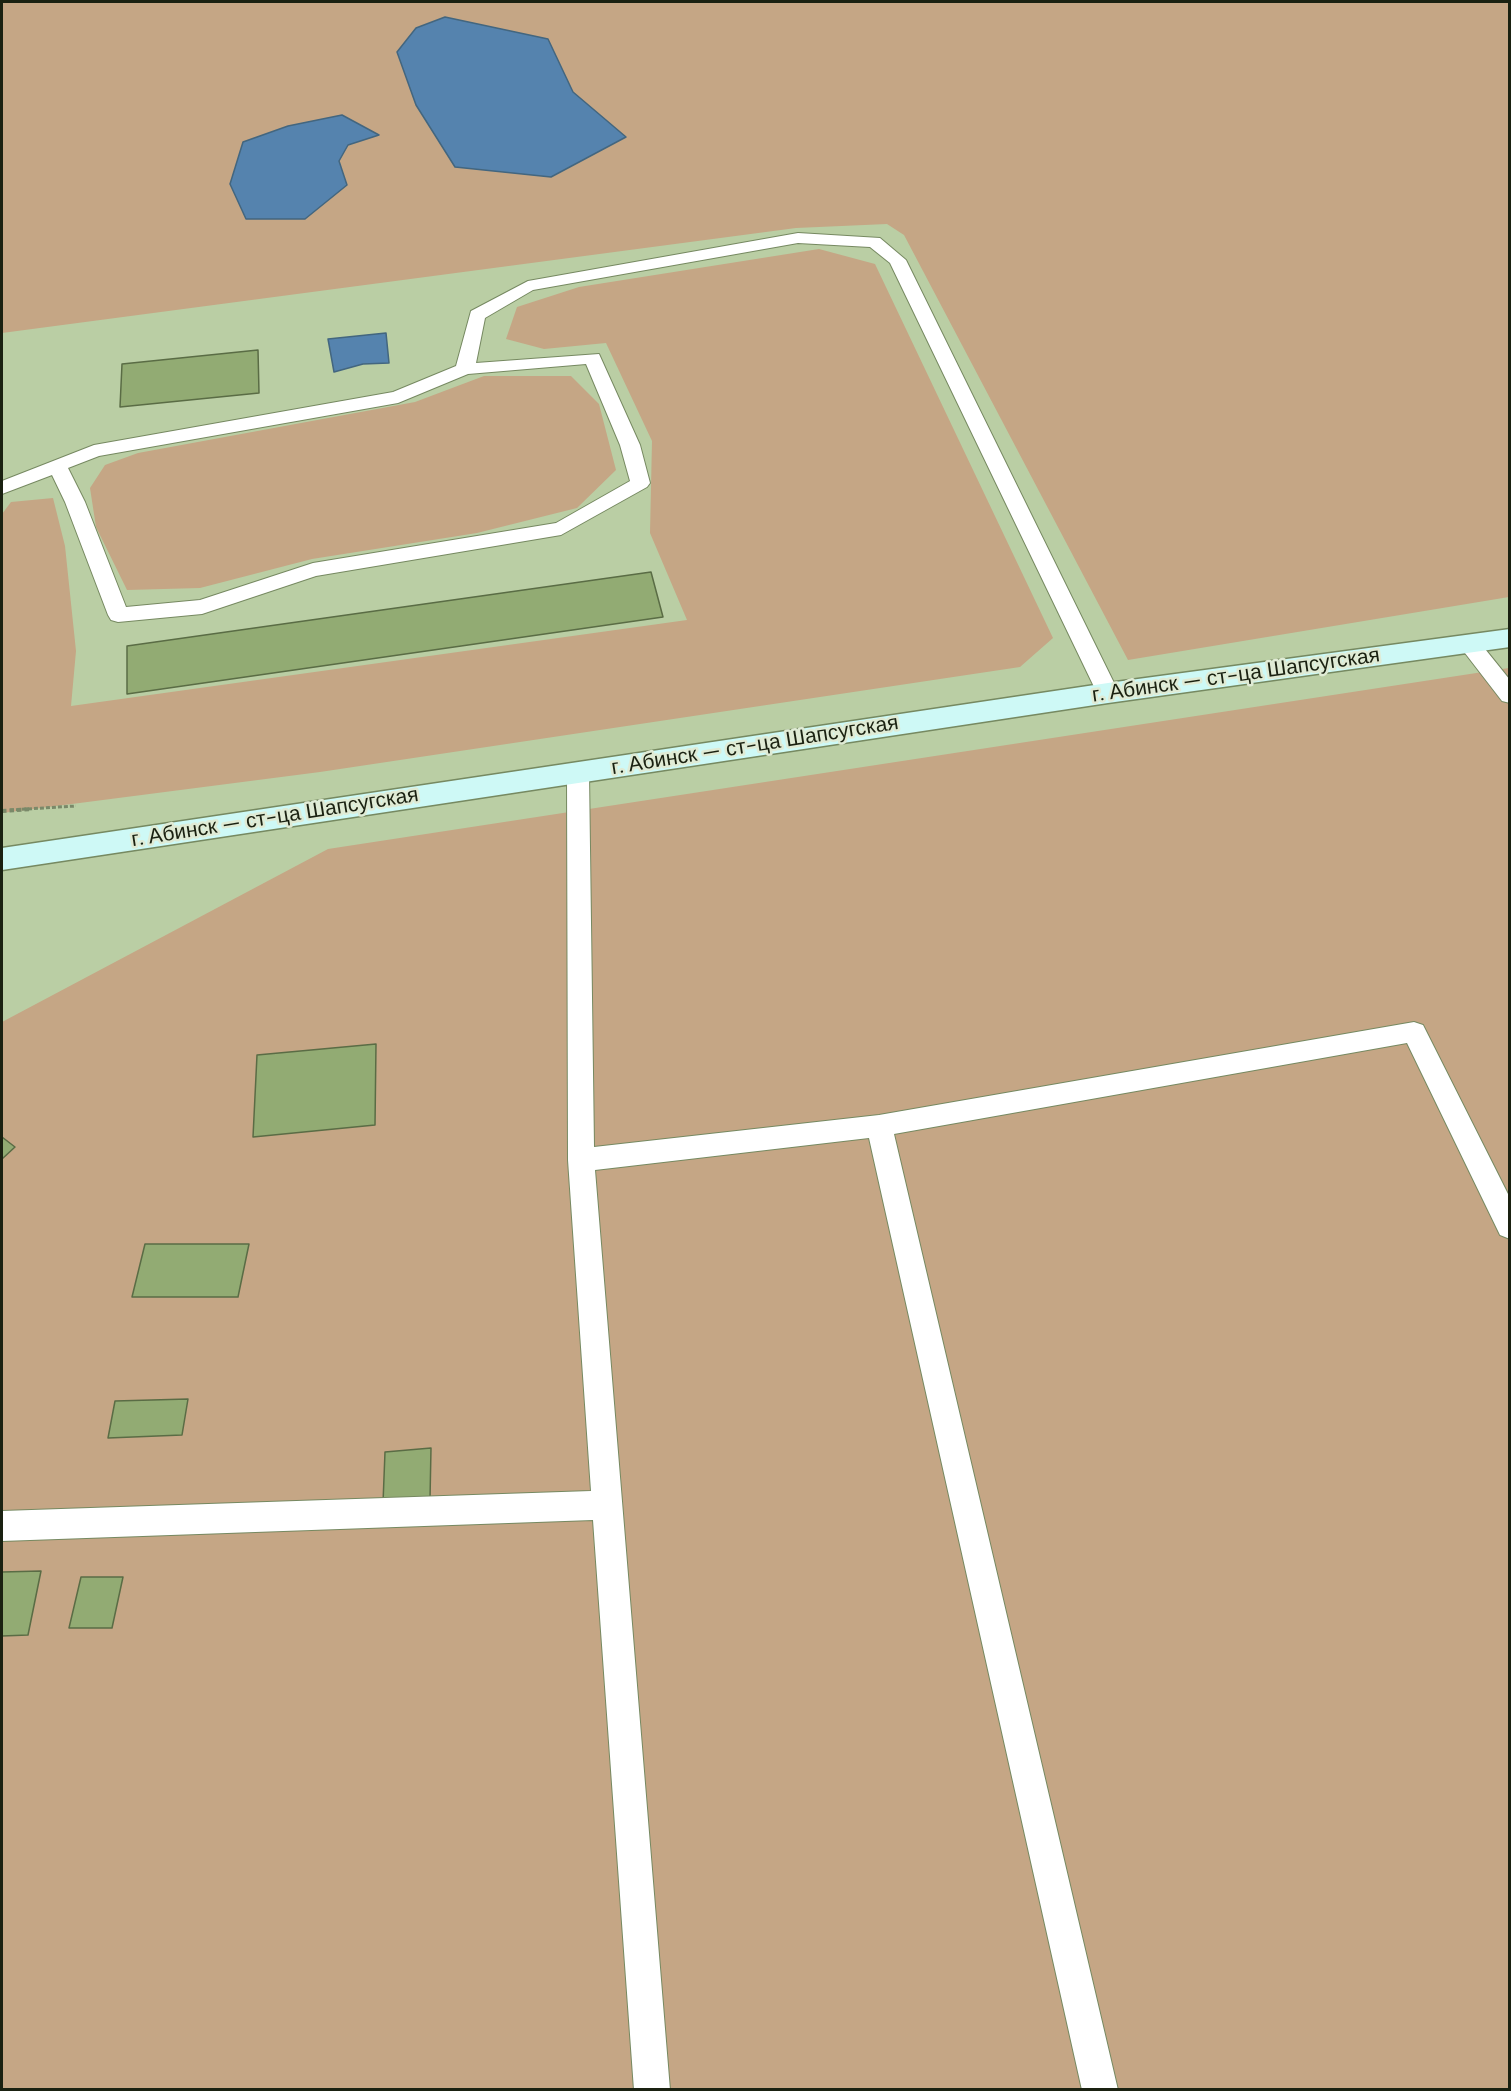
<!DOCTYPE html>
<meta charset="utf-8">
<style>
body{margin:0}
#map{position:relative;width:1511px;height:2091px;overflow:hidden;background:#bacea4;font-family:"DM Sans",sans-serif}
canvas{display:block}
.frame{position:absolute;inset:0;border:3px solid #1a2111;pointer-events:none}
</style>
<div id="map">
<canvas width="1511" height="2091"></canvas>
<div class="frame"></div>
</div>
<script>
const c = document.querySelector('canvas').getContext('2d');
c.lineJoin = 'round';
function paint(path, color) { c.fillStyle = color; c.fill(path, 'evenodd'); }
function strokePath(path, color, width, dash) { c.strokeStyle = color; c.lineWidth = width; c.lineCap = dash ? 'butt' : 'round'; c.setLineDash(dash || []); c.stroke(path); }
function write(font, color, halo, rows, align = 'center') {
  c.font = font + ' "DM Sans",sans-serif'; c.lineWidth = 5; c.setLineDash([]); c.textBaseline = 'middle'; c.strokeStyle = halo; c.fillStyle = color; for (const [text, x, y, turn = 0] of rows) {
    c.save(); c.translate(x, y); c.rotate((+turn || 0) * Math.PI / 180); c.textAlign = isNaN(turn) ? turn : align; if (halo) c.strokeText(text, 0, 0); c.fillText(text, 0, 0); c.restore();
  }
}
const green = new Path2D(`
 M2,2H1509V597L1128,660L904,235L887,224L796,228L2,333Z
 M819,249L875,264L1053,638L1020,667L320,772L2,813V514L11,502L53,498L65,546L76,651L71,706L687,620L650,533L652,441L606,343L544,349L506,339L517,307L579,287Z
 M484,376H571L599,404L616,470L577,508L477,533L312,559L200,588L127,590L96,527L90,488L105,465L138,453L415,402Z
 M1509,668V2089L2,2090V1022L328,849Z`);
const water = new Path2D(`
 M445,17L548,39L573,92L626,137L551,177L455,167L416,105L397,52L416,28Z
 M342,115L379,135L348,145L339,161L347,185L305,219H246L230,184L243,142L288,126Z
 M386,333L389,363L363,364L334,372L328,339Z`);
const building = new Path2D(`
 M258,350L259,393L120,407L122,364Z
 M651,572L663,617L127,694V646Z
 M376,1044L375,1125L253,1137L257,1055Z
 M2,1137L15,1147L2,1159Z
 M145,1244H249L238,1297H132Z
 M188,1399L182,1435L108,1438L115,1401Z
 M431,1448L430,1499L383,1503L385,1452Z
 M41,1571L28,1635L2,1636V1572Z
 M81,1577H123L112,1628H69Z`);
const pathFar1 = new Path2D(`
 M10,810L76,806`);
const path = new Path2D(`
 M2,811L32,809`);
const lane = new Path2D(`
 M798,233L880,238L906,260L1119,693L1116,698L1108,701L1100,698L1097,693L890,263L870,247L798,243L533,290L485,318L476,363L599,354L640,445L650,483L647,487L561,535L316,576L202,614L118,622L111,620L108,615L65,502L52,475L2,494V481L94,445L393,392L456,366L471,311L528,281ZM586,364L620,445L630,481L556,523L313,563L200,600L126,607L85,502L68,468L99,456L398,403L468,374Z
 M1469,637L1477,639L1510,680V703L1502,701L1458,644L1461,639Z
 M578,765L586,767L589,773L594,1147L879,1115L1414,1022L1423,1025L1510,1198V1239L1500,1235L1407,1043L894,1134L1118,2090H1082L869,1138L595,1170L670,2090H634L593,1520L2,1541V1511L591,1491L568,1160L567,773L570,767Z`);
const secondary = new Path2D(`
 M1510,629V647L1108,703L2,870V848L1108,683Z`);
const streetNames = [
 ["г. Абинск — ст-ца Шапсугская",1236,676,-8],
 ["г. Абинск — ст-ца Шапсугская",755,746,-9],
 ["г. Абинск — ст-ца Шапсугская",275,818,-9]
];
paint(green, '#c5a685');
paint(water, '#5583ae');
strokePath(water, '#43667f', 1.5);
paint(building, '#92ab73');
strokePath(building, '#5a6c45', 1.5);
strokePath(lane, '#768961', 2);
strokePath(secondary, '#768961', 3);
strokePath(pathFar1, '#7a8969', 3, [4, 2]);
strokePath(path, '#7a8969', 4, [4.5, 3]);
paint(lane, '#fff');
paint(secondary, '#cef9f6');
write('21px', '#1a2111', '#e0ebd5', streetNames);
</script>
